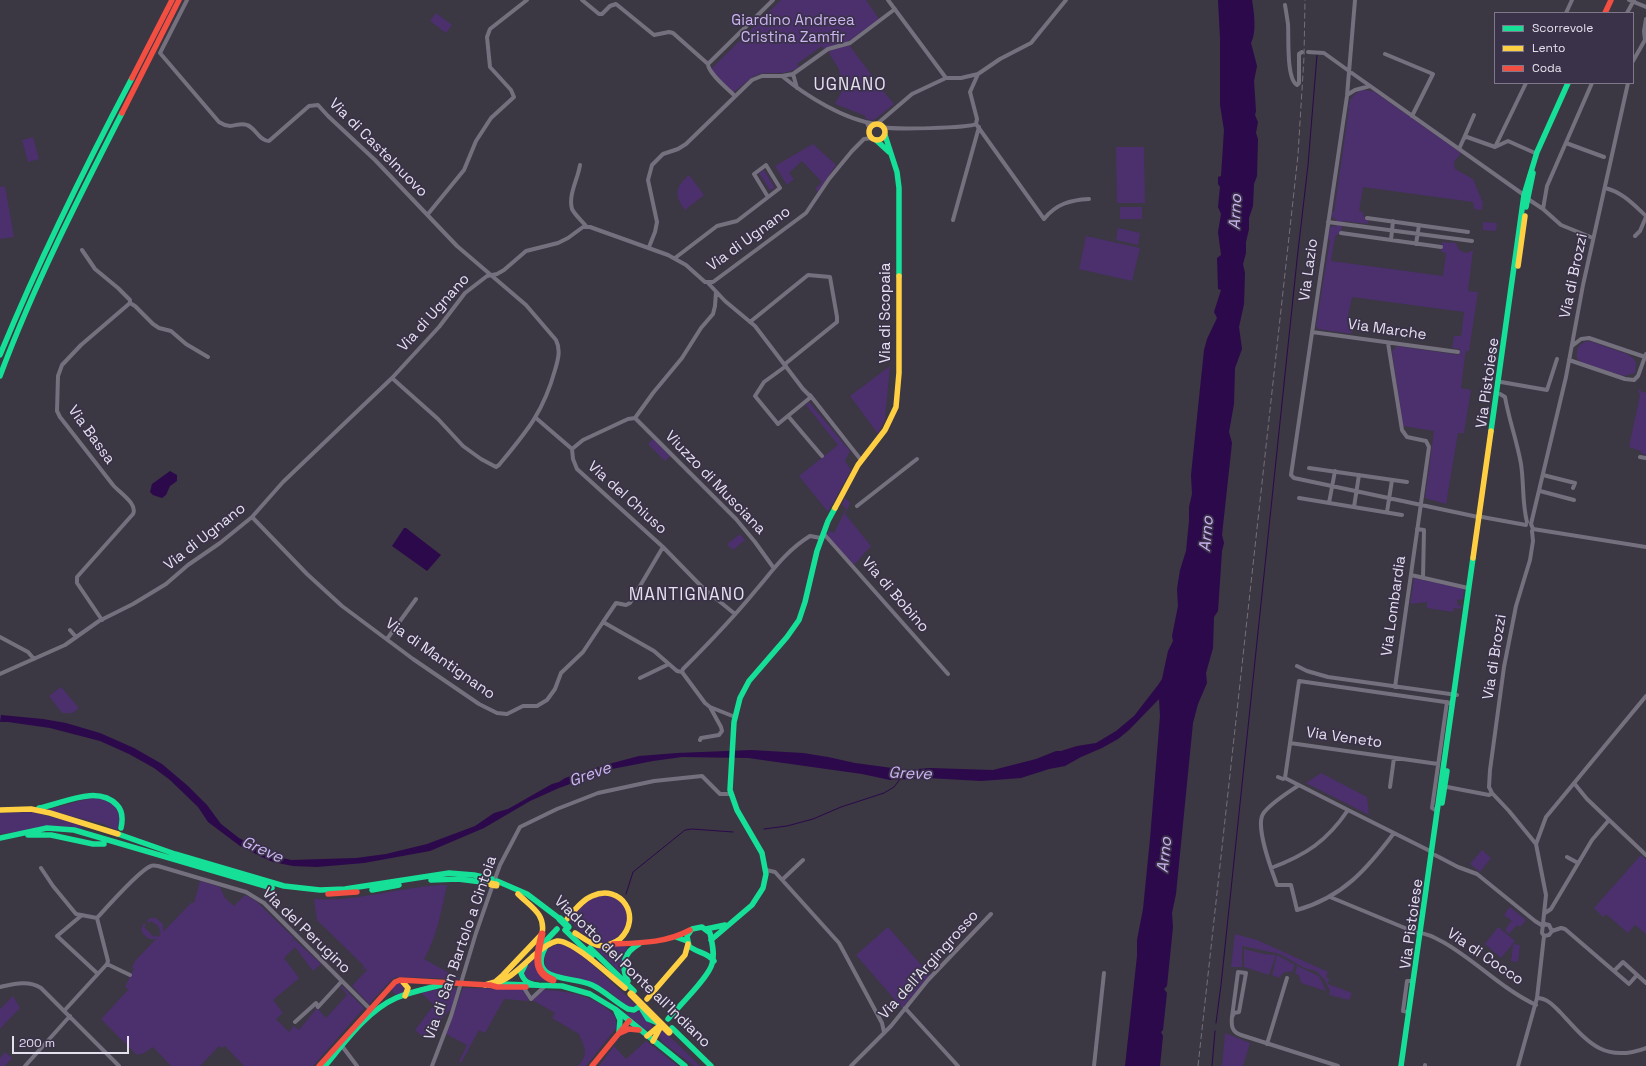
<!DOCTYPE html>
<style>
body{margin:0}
#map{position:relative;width:1646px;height:1066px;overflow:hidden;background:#3b3743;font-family:"Space Grotesk",sans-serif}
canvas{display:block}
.legend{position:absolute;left:1494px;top:12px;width:140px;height:72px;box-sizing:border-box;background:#3a3248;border:1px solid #7e788a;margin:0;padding:5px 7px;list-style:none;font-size:12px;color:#e4e0ee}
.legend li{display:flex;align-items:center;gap:8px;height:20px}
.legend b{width:20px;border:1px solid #7e788a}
.scale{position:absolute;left:12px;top:1036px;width:117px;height:18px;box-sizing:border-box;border:2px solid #e4e0ee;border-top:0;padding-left:5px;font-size:12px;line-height:14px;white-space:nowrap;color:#e4e0ee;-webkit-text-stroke:3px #3a3248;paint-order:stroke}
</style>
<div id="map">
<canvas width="1646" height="1066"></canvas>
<ul class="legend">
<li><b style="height:5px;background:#16e098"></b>Scorrevole</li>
<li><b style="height:5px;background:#ffcf43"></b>Lento</li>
<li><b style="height:5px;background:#f24e42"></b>Coda</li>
</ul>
<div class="scale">200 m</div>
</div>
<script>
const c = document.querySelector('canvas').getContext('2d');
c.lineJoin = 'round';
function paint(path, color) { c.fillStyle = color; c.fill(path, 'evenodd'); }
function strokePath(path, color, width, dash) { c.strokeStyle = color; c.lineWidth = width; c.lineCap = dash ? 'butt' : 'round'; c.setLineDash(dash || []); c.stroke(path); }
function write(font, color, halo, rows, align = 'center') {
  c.font = font + ' "Space Grotesk",sans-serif'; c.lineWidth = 3.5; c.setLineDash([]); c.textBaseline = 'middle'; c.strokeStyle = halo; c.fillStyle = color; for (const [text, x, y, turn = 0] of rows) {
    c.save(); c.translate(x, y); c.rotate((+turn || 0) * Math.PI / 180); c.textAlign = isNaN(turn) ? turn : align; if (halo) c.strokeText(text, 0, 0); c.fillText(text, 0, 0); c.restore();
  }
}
const green = new Path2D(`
 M781,0H866L879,19L847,42L824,50L822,46L797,64L799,67C784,77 774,71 759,74C749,77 741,87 733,93L711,69Z
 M436,13L452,25L446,33L430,21Z
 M849,45L873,77L872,78L894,104L874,120L865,119L866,116L835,104L843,89L841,88L839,69L830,55L829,51Z
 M1362,90L1373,91L1461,153L1454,162L1455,169L1473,179L1483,203L1482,210L1474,209L1473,202L1363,187L1359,211L1363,212V216L1368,219V224L1343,221L1341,233L1336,235L1335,238L1331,261L1443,276L1446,253L1441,252L1442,242L1456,243C1458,250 1460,251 1467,253L1473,250L1468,291L1478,292L1469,351H1466L1465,356L1461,388L1471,390L1464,433H1458L1446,504L1425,498L1434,431L1403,426L1392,351L1397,346L1459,355L1460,349L1452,348L1454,336H1461L1464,312L1352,297L1347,321L1348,325L1353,328L1351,334L1318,329L1316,326L1330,240L1328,239L1330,227L1336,226V220L1332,217V212H1334L1349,108L1348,107C1350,99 1353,94 1362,90Z
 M33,137L39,159L28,162L22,140Z
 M813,144L836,165L818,192L815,189L822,182L802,161L789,173L794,179L787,185L775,166Z
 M1116,147H1144L1145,203H1117Z
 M764,170L775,188L770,190L759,173Z
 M689,175L704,195L685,210C674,195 675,187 689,175Z
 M5,186L14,237L0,239V187Z
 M1120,207H1142V219H1120Z
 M1483,222L1497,223L1496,231L1483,230Z
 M1118,228L1140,233L1138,245L1116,240Z
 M1086,236L1140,248L1132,281L1079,269Z
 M1589,341L1627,354L1634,359L1636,363L1635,373L1624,376L1582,363L1577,358C1575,349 1580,342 1589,341Z
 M890,366L885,419L878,434L850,396Z
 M1641,389L1640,391L1646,393V455L1641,453V451L1629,447L1640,395L1638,390Z
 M809,402L850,451L845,461L851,470L828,512L799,476L838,445L806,405Z
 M653,439L670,456L665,461L648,444Z
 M845,498L850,503L845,514L871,546L854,565L827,535L829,531L834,533L846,509L842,504Z
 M740,534L745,540L733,550L727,544Z
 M1414,578L1464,589L1463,599L1457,600L1458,606L1462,605L1461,609L1454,608L1453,612L1427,608V602L1410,604Z
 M61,687L79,708L71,714L70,713H62L49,696Z
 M1321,773L1367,797L1369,815L1306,783Z
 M91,798C111,797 126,809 117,830L103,824L46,810Z
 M32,812L81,824L82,829L24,831L0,834V813Z
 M1482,850L1491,858L1480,872L1470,864Z
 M1641,855L1646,860V934L1635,925L1628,933L1606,914L1603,917L1594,908Z
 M200,881L220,887L225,898L234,906L245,895L256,901L294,938L288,945L294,939L321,964L313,971L295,947L284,958L299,978L273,1000L283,1013L276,1019L289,1032L294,1026L299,1030L317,1008L326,1018L347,995L340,987L342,986L364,1008L313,1066H244L225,1046L222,1048L219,1046L200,1066H171L153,1047L144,1053L137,1055L101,1019L129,989L125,987L134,969L132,968L135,961L156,939H149L143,934L141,929L144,923L146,925L144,927L154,937L156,935L158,937L161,934L159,932L160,930L158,926L151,921L149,923L147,921L150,918H156L163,924V932L191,903H194Z
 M439,885H447C441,911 437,937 424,959L460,979L397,977L392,979L369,1004L352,986L367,970L365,968L362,970V969L364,966L317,920L314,899C356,902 397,888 439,885Z
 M600,894C605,895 614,896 618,898C638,912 622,947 599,942C587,940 578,929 569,920L588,900Z
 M1510,907L1526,920L1520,927L1517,925L1509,934L1505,930L1511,921L1516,924L1504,915Z
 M888,927L930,975L902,1008L856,955Z
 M1498,927L1515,941L1501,958L1485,944Z
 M1235,934L1257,940L1328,972L1326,977L1329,979L1328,984L1352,993L1349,1000L1329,995L1330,991L1325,980L1316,971L1304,968L1280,954L1242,946V967H1231Z
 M566,943L593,965L637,1006L633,1007L626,1005L607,990L591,983L551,974L545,967C544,948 547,946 566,943Z
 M1513,944L1520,945L1518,962L1511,961Z
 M626,946L627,950L621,973L594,947Z
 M1244,949L1264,954L1276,955L1269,975L1244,967Z
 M1277,955L1295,965L1292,972C1286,971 1282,972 1280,978L1272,975Z
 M536,956L549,981L530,980L525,976L524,970Z
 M1297,966L1319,976L1326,991L1301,983L1299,976L1295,973Z
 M392 989a6 6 0 1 1 12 0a6 6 0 1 1-12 0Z
 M457,988L451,1009L423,1037L415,1030L434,1005L421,993L439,989Z
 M463,988L523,989L529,1001L504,999L485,1033L479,1030L461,1063L459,1062L467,1045L446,1034Z
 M544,990C570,991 596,996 615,1016L617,1027L586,1066H578C589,1053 585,1049 579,1034L552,1018L555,1013L532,1000Z
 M13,996L20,1008L0,1029V1009Z
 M640,1011L645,1018L652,1025L651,1029L647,1030L643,1028L625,1013H634Z
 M662,1029L700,1066H694L662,1042L659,1036Z
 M1225,1033L1250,1043L1243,1066H1222Z
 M646,1041L678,1066H599L614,1046L626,1059Z
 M5,1052L12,1058L5,1066H0V1058Z`);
const water = new Path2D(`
 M1218,0H1252C1254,13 1257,31 1251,43L1257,66L1254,81L1256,111L1255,115L1258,122L1256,133L1258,139L1257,176L1254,184L1253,206L1249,218V229L1246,242V253L1243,264L1245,273L1244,304L1239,327L1242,349L1235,368L1234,404L1229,432L1232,443L1222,535L1224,543L1222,551L1218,611L1214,617L1213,648L1206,673L1207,683L1198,704L1193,723L1176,894L1172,913L1173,927L1167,986L1164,989L1167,993L1163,1030L1161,1032L1163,1036L1160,1066H1125L1137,956V940L1143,909L1150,839L1160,716L1159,699L1129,730L1118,739L1102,748L1081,757L1065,766L1049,769L1021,778L981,781L928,778L890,780L862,774L748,758L682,757L653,761L612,769L559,788L530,801L484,828L430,851L364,863L317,867L293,866L273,862L264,858L240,846L208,822L198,807L170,780L154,768L129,754L100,741L50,728L8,722H0L1,715L43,719L66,723L100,733L134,748L162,764L188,786L207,805L221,824L239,838L274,856L291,860L356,858L386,854L427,844L475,826L494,813L508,809L552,784L559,782L565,778L605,765L639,756L677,753L751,750L803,753L828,757L855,763L907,770L930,768L993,770L1036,759L1056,751H1061L1077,746L1096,743L1116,731L1134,716L1158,685L1162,679L1168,651L1173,641L1172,636L1178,606L1177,589L1180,570L1186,551L1189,521V507L1192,494L1191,475L1204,350L1207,339L1217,318L1214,312L1221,290L1218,289L1217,258L1221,255L1218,232L1221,214L1218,207L1220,187L1218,184V177L1221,176L1224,130L1220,105V38Z
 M170,471L177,475V481L170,486L166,495L162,498L153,495L150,492L152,484Z
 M404,528H406L441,555L427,571L392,546Z`);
const stream = new Path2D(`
 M764,829L787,826L813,819L841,807L884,793L894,787L901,778
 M626,894L633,872L685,830L692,829L733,832
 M1216,1023L1221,985L1297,260L1308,165L1317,55
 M1212,1066L1215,1031`);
const street = new Path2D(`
 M187,0L160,53L219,122C233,131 237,121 247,125C256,128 259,141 269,141L309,106L318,105L328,116L375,160L457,246L526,305L556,340C561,350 558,360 555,370C543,413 527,431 499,465L496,467L481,459L463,446L438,419L392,378
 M582,0L599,14H602L610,6L616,4L654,35L669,32L673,33L708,64
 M888,0L946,78
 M1355,0L1347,96L1291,475L1294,478L1478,517
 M1629,0L1646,7
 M1285,5C1286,11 1287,17 1288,24C1289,36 1286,79 1297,85L1299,83V54L1302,52
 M1566,13L1572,0
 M1627,13L1634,0
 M1308,52L1324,53L1349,71L1524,195
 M1385,54L1433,74L1412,116
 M1633,61L1645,40L1644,31L1646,19
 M793,74L797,88
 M782,76C806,96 845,120 876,124
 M1347,95L1355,90L1370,86
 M735,96C728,89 708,73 708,64L773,0
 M867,123L870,129
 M877,124L912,94L946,78H961L978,74L1000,59L1027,45L1031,43L1066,0
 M976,124L1044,219C1056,204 1070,200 1089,199
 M976,124L977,119L970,92L978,74
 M883,127C893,130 968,128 976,124
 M1464,138L1474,115
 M1566,143L1604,157
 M1495,147L1526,83
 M1459,149L1464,138L1467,137L1495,147L1508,141L1535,153
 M580,165C578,179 568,195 572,209C575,215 582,221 586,226
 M1605,188C1622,192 1633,204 1646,216
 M1528,199L1543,209L1561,225L1593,238
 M1543,209L1547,186L1592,83
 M428,214L464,170L476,141L491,118L514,97L511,90L490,67L487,37L490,29L527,0
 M1367,218L1468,232
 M953,220L979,127
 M1328,222L1472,241
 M1341,233L1441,247
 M1635,236L1640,231L1646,217
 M1391,240L1393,221
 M1416,244L1419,225
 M649,247L655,232L657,222L648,180L652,165L663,154L678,149L686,144L752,80L762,76H782L793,74L828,49L850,43L895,9
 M82,250L95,269L118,288L130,300V303
 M675,258L717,226L737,221L780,188L766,165L754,174L768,197
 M708,283L725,301L755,326L803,389L811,397
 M130,303L135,306L153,324L159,328L171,331L186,344L208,357
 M750,322L808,275L830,277L837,317V322L785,364
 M1312,332L1458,352
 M1388,343L1402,430L1407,437L1426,441L1429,447L1395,687
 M1572,346L1581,339L1589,338L1645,357
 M1569,360L1625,379L1634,380L1638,376L1646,354
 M786,366L764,382L755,396L778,424L811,397
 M1501,382L1547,390L1557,359
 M1500,394L1505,397C1509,420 1517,441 1521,464C1524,483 1522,503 1527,522
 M810,395L861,460
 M788,416L822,456
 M536,418L572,449L573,459L577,469L663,547L703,588L735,614
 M635,418L736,519L755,542L773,567
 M635,418L653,393L682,358L701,328L713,314L715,306L716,292
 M572,449L583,440L628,419L635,418
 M1640,457L1646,458
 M1309,468L1407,482
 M1543,475L1575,483L1573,488
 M1540,491L1574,500
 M1299,498L1402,515
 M1329,503L1335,471
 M857,506L917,459
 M1354,507L1359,475
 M1387,512L1392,480
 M252,517L307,574L342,606L413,659L479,704L497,713L507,714L523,706H537L547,700L555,689L561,673L583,652L603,622L654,651L677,671L682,672
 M1482,517L1526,525
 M1417,529L1424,530L1423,578
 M1533,529L1531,524L1566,377L1583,285L1628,83
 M1533,529L1646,547
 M823,533L948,674
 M1411,575L1468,588
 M102,620L77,583V577L133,514C138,504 120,493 113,485L60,417L57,411L58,376L62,365L81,345L130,303
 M603,622L616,603L626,605L630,603L663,547
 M70,630L76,637
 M0,637L28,652L34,659
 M387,639L416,599
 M1297,666L1307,671L1328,677L1457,695
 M682,672L683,669C708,644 733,618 756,590C773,570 787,550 810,536L821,538
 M682,672L705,703L710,707L721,727L722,731L719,735L701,738L700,740
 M0,674L65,645L99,621L133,604L166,584L188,565L220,543L252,517L283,482L392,378L439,327L465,293L487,276L497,274L504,270L526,251L558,243L568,238L583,227H590L668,255L686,265L705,282H713L806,213L829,179L852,151L864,139L872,138
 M640,678L669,664
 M710,707L735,717
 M1290,743L1438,764
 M1278,777L1283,779L1285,778L1348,810
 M1285,778L1299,681L1452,703
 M1574,783L1587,799L1646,855
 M1299,785C1289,792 1269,804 1263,814C1255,827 1272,871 1277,885H1291L1297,910C1343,897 1367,869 1394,833
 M1442,786L1489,795L1492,793L1489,787L1490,770L1504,667L1516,606L1530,560L1533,541L1532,531L1533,529
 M1390,787L1394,758
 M1492,793L1509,811L1536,844L1546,895L1542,933L1544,936L1537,998L1518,1066
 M1437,811L1432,808L1447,702
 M1536,844L1546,817L1646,696
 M1435,855L1458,867L1477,874L1535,921L1543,926
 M1567,857L1578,863
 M41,868L53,886L76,914L97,918
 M1271,868C1306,855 1327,841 1348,810L1432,852
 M766,870L775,872L839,943L882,1023L884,1032
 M783,879L803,860
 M1330,897L1417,933C1427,933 1434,937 1443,942C1475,960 1502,989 1536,1005
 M1545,913L1551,909L1592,840L1609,820
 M82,915L57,936L98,974
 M97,918C106,908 141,869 151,866C153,865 156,866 158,866L246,892L264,903L370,1009
 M97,918L108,961L107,964
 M1543,926L1545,924L1549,925L1552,931L1549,935L1544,936
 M1552,931L1561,928L1565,929L1629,984L1637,975
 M107,964L130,975
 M1614,971L1623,962L1646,983
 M0,987C14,984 28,980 41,988L119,1066
 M524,988L531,999L545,986
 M1537,998C1547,998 1554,1006 1560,1012C1587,1041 1603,1064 1646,1048
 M905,1008L958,1066
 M64,1011L107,964
 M1409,1012L1403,1011L1407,981H1413
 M1232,1017L1234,1013L1239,1012L1246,973L1238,972L1232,1017C1231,1026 1232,1032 1241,1035L1338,1066
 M295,1022L316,1003L318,1007L342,981
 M1267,1044L1287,978
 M342,1046L357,1066
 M25,1066L70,1016
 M432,1066L451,1016L476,933L492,887L500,865L520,827L557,809L598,793L654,781L702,776L720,794H731
 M851,1066L891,1026L928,980L991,914
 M1094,1066L1104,973
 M1425,1066V1065`);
const fast = new Path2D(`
 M885,135L897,172L899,188V276
 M876,140L889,152
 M1526,207L1533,173
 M0,355C39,260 84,169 132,78
 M0,376C34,285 78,199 122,113
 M1491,431L1524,195L1537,152L1568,83
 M1442,803L1447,771
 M39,808C62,804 97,784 117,805C123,811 123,819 121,828
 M118,834L175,854L284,886L320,890L345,889L449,873L474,875L492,879
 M28,835H51L93,844H104
 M0,838L47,828L74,830L272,888
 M431,880L458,879L490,883
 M497,881L527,894L560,919
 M372,890L399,885
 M706,929L725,925
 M565,930L592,956
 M676,937L687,941
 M711,940L752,905L763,888L766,874L762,853L737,810L730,790L734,722L740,698L749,681L787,637L799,620L805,602L817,551L828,521L835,508
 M540,947L557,929
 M545,948C527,983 574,976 592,985C605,991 615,1002 628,1009L634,1010L640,1006
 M590,948L634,991
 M525,965L521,973C524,982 529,984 538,985
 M628,981C620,966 624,952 639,944
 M499,984L562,986L590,994L615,1009L685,1066
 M640,1006L648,1019L658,1023
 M616,1011L620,1020L619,1032
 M668,1019C678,1007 709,977 712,964C715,954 712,942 710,933L702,927L692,929L687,936L689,946C697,953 707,952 714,961
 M672,1028L711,1066
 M325,1066C345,1042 367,1011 396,998C410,992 426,989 441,985
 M1401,1066L1473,558`);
const slow = new Path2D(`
 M869 132a8 8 0 1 1 16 0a8 8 0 1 1-16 0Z
 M1518,266L1525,216
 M835,508L858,465L885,430L896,407L899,373V276
 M1473,558L1491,431
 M0,810L31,809L50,813L118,834
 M567,919C574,911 582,900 592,896C621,883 643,917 620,939C613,944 605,947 597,945C589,943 582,937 575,933
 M402,981L408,988L405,996
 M485,985L495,982L503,975L542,934C546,914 531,907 518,894
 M490,985C507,981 518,970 531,958C538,952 547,943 557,941C572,939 612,978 625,988
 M647,999L685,955L688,944
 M647,1036L659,1026
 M653,1041L660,1028`);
const jam = new Path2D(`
 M1605,13L1611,0
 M132,78L172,0
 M122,113L179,0
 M328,894L357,892
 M613,944C640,943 666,943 690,930
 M490,985L497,987H526
 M620,1033L629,1029L639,1030
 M319,1066L395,982L400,980L489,985
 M592,1066L629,1021`);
const rail = new Path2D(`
 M1198,1066L1298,155L1304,57L1305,0`);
const fastBridge = new Path2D(`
 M560,919L568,927`);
const slowBridge = new Path2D(`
 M491,884L496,885
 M631,994L669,1032`);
const jamBridge = new Path2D(`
 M542,934C538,952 531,972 553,980`);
const parkNames = [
 ["Giardino Andreea",793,21],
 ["Cristina Zamfir",793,38]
];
const streetNames = [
 ["Via di Castelnuovo",378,148,45],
 ["Via di Ugnano",749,239,-36],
 ["Via Lazio",1309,270,-82],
 ["Via di Brozzi",1574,276,-78],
 ["Via di Ugnano",434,313,-48],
 ["Via di Scopaia",886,313,-90],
 ["Via Marche",1387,330,8],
 ["Via Pistoiese",1488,383,-82],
 ["Via Bassa",91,435,54],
 ["Viuzzo di Musciana",715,483,46],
 ["Via del Chiuso",627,498,42],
 ["Via di Ugnano",205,537,-38],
 ["Via di Bobino",895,595,49],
 ["Via Lombardia",1394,606,-82],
 ["Via di Brozzi",1495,657,-81],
 ["Via di Mantignano",440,659,35],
 ["Via Veneto",1344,738,8],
 ["Via Pistoiese",1412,924,-82],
 ["Via del Perugino",306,931,44],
 ["Via di San Bartolo a Cintoia",461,948,-71],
 ["Via di Cocco",1485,957,34],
 ["Via dell'Argingrosso",929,965,-48],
 ["Viadotto del Ponte all'Indiano",632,972,44]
];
const waterNames = [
 ["Arno",1236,212,-87],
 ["Arno",1207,534,-85],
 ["Greve",910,774,2],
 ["Greve",590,775,-20],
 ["Greve",262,850,24],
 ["Arno",1165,855,-84]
];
const quarterNames = [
 ["UGNANO",850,85],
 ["MANTIGNANO",687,595]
];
paint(green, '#4b306d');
paint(water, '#2c094b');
strokePath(stream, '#2c094b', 1);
strokePath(street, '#75707d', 4);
strokePath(fast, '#16e098', 5.5);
strokePath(slow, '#ffcf43', 5.5);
strokePath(jam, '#f24e42', 5.5);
strokePath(rail, '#74707a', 1, [6, 3]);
strokePath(fastBridge, '#16e098', 7);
strokePath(slowBridge, '#ffcf43', 7);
strokePath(jamBridge, '#f24e42', 7);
write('15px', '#ccb5f2', '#3a3248', parkNames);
write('15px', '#e4e0ee', '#3a3248', streetNames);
write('italic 16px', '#ccb4f2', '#3a3248', waterNames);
c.letterSpacing = '1px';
write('17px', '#e4e0ee', '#3a3248', quarterNames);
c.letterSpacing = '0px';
</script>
